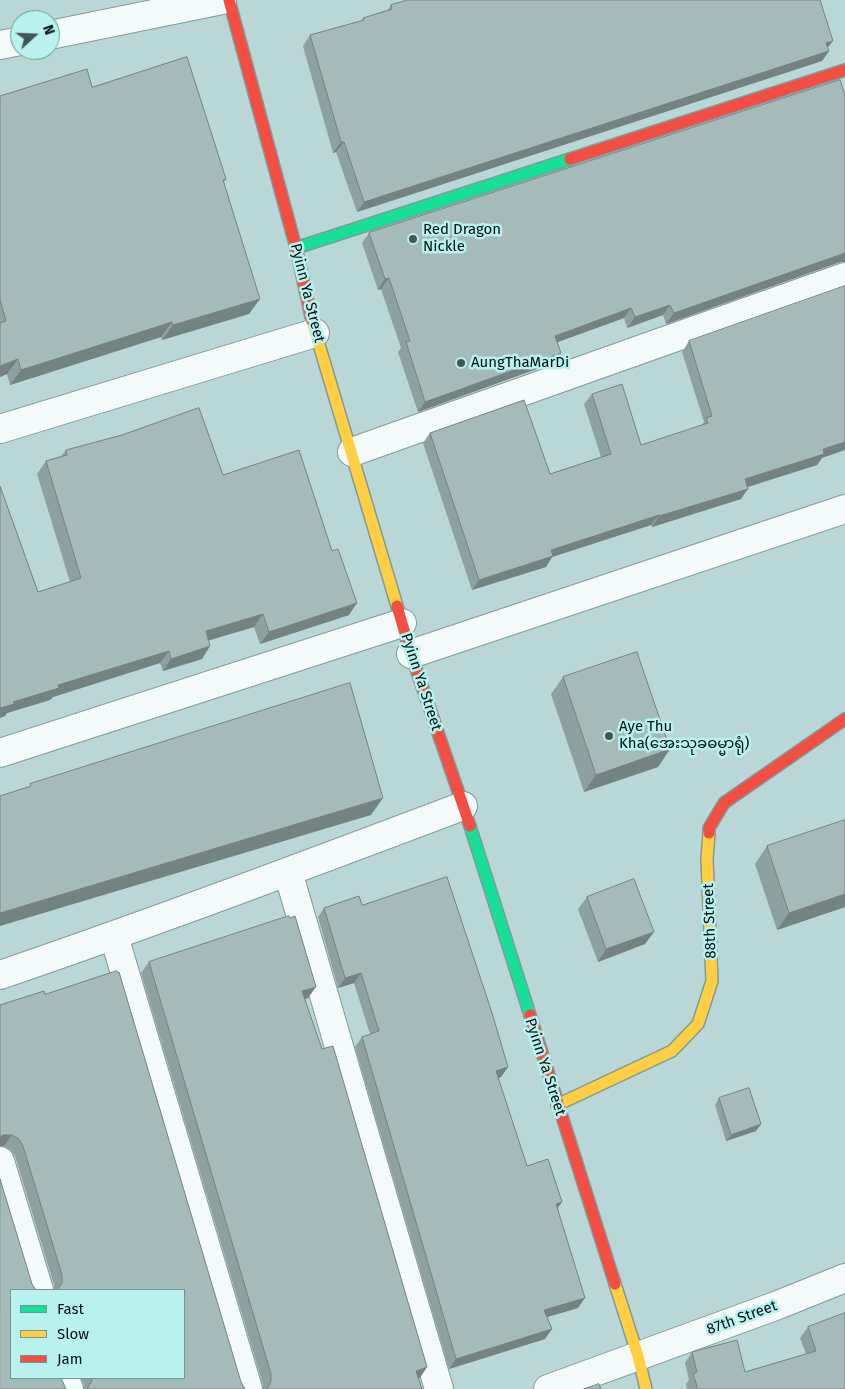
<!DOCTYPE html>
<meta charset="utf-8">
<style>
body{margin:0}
#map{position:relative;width:845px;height:1389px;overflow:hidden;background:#b9d7d6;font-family:"Fira Sans",sans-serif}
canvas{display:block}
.legend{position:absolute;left:10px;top:1289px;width:175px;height:90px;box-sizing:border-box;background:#b9f1ee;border:1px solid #6f9795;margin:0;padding:6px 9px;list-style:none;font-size:15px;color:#00100f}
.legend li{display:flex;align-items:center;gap:10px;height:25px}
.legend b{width:25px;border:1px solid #6f9795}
.north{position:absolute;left:10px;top:10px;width:50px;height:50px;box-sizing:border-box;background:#b9f1ee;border:1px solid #6f9795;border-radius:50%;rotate:70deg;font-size:14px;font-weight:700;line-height:20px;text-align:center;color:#00100f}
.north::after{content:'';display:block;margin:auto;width:18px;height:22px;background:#415655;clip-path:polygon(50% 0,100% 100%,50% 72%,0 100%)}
</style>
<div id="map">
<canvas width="845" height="1389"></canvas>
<ul class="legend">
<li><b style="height:6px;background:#16e098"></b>Fast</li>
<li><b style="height:6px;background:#ffcf43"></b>Slow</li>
<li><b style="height:6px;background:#f24e42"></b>Jam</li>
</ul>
<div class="north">N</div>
</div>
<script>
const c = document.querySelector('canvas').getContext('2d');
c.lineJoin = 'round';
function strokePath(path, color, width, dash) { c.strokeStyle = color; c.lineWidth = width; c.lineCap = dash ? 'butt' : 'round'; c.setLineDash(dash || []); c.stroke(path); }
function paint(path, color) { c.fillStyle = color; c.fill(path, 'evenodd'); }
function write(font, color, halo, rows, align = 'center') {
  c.font = font + ' "Fira Sans","Noto Sans Myanmar",sans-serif'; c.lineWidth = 5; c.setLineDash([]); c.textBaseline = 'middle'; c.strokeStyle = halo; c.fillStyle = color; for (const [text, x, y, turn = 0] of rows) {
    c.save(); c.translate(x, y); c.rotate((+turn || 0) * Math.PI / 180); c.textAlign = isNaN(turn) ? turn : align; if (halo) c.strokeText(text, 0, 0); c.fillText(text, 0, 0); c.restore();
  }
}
const street = new Path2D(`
 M50,35L222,0
 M0,45L20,41
 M0,429L315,333
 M352,452L845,277
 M411,654L845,509
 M0,753L402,623
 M288,872L439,1389
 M114,936L248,1389
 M0,975C155,922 309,864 463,806
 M0,1161L39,1290
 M65,1378L69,1389
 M548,1389L778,1305L845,1278`);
const fast = new Path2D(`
 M296,248L570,159
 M470,826L530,1015`);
const slow = new Path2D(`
 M312,321L397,606
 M557,1105L672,1051L698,1024L712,981L707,859L709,833
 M615,1284L638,1356L646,1389`);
const jam = new Path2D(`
 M229,0L296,248L312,321
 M570,159L845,70
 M397,606L411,654L470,826
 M709,833V828L724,803L845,719
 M530,1015L615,1284`);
const wall = new Path2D(`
 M391,5L828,48L829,51L822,61L357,212L336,152L333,153L303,46L310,35L361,21L363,18L387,11Z
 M92,87L226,179L224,182L249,314L162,340L161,337L10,385L7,374L0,377V96Z
 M369,233L840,262L666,324L663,315L627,328L624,318L557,342L561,353L553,363L418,412L398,352L401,348L381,289L378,290L362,243Z
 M689,341L822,458L817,465L747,487L741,499L652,527L651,525L552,557L546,567L472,590L423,443L430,433L550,474L601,457L584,404L592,394L641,445L701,426L704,422L682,352Z
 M66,450L223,475L349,615L260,644L254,627L208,640L202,659L163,671L160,663L53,697L50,700L7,713L5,716L38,592L70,582L37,474L46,461L61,456Z
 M563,677L670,749L658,767L584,792L551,694Z
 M767,846L845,907L777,930L755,864Z
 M587,897L645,944L598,962L578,909Z
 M362,905L508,1067L501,1077L498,1078L527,1166L558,1208L578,1308L547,1317L545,1339L449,1369L355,1047L362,1037L370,1034L354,983L338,988L318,917L324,908Z
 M149,962L308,998L305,999L420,1378H418L422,1389H263V1385L141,973Z
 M45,994L241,1382L245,1389H84V1384L81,1378H184V1290H54V1285L15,1156L11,1150L4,1146Z
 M719,1098L761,1124L756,1131L726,1141L715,1105Z
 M808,1327L845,1389H687L686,1384L689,1380L685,1363L692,1352L745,1372L806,1354L800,1338Z`);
const shadedWall = new Path2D(`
 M833,41L825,51L826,43Z
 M829,51L822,61L357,212L364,202Z
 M341,142H344L336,152L333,153Z
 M845,253V262H840L666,324L674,313Z
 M389,278L381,289L378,290L385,279Z
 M260,299L249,314L162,340L173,325Z
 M670,305L663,315L627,328L635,317Z
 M631,308L624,318L547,346L555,336Z
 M172,322L161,337L10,385L21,370Z
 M561,353L553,363L418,412L425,402Z
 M18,359L7,374L0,377V366Z
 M845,442V450L822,458L817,465L738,490L745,479L823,449Z
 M748,489L741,499L652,527L659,516Z
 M659,515L651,525L552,557L546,567L472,590L479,580L551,550Z
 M357,603L349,615L260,644L269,632Z
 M263,614L254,627L197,644L206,631Z
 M210,646L202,659L163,671L171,659Z
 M169,651L160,663L53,697L50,700L7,713L5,716L0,718V708L13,702L58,685Z
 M670,749L658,767L584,792L596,775Z
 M383,798L371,815L0,926V913Z
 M845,894V907L777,930L789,913Z
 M654,932L645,944L598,962L606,949Z
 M361,973L354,983L338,988L345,978Z
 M316,987L308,998L294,1002L302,991Z
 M508,1067L501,1077L489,1081L496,1071Z
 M761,1124L756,1131L726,1141L731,1135Z
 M3,1135H12L4,1146H0V1137Z
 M562,1202L555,1212L556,1204Z
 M585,1298L578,1308L537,1320L544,1310Z
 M552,1329L545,1339L449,1369L456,1359Z
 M427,1367L420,1378L408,1382L416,1371Z`);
const building = new Path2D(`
 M408,0H820L833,41L826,43L829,51L364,202L344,142H341L310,35L364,20L363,18L392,9L391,5Z
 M187,57L226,179L223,180L260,299L173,325L172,322L21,370L18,359L0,366V323L6,321L0,300V96L87,69L92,87Z
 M840,80L845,95V253L674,313L670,305L635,317L631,308L555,336L561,353L425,402L406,342L410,341L389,278L385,279L369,233Z
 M845,286V442L823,449L824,454L745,479L748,489L659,516V515L551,550L553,556L479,580L430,433L524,400L550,474L611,454L592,394L622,384L641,445L708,423L706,418L712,416L689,341Z
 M199,408L223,475L299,450L332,551L338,549L357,603L269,632L263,614L206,631L210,646L171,659L169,651L58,685L59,688L13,702L14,704L0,708V486L38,592L81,578L46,461L67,455L66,450L122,435Z
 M637,652L670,749L596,775L563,677Z
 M350,683L383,798L0,913V796L31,786L30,784Z
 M845,820V894L789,913L767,846Z
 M447,877L492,1013L508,1067L496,1071L527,1166L548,1159L562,1202L556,1204L585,1298L544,1310L552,1329L456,1359L362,1037L379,1031L361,973L345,978L324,908L359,896L362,905Z
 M634,879L654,932L606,949L587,897Z
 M289,916L290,918L295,916L316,987L302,991L322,1049L333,1046L427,1367L416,1371L422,1389H267L271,1382V1374L149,962Z
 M117,971L118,973L119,972L241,1382L245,1389H87L92,1381V1378H184V1290H57L62,1283V1275L23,1146L19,1139L12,1135H3L0,1137V1005L44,991L45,994Z
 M749,1088L761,1124L731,1135L719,1098Z
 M0,1179L32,1284L36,1290H11V1378H61L66,1389H0Z
 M845,1313V1389H698L693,1374L697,1372L692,1352L737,1340L745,1372L816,1351L808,1327Z
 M599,1384L601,1389H584Z`);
const markers = [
 [413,239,5,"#415655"],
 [461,363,5,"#415655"],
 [609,736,5,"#415655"]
];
const poiNames = [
 ["Red Dragon",423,230],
 ["Nickle",423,247],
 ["AungThaMarDi",471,363],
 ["Aye Thu",619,727],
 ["Kha(အေးသုခဓမ္မာရုံ)",619,744]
];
const streetNames = [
 ["Pyinn Ya Street",307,293,76],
 ["Pyinn Ya Street",421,682,72],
 ["88th Street",710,921,-92],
 ["Pyinn Ya Street",545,1067,72],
 ["87th Street",742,1318,-20]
];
strokePath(street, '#829a99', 30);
strokePath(fast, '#829a99', 14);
strokePath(slow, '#829a99', 14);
strokePath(jam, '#829a99', 14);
strokePath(street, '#f4f9f9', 28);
strokePath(fast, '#16e098', 11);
strokePath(slow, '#ffcf43', 11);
strokePath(jam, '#f24e42', 11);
paint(wall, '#8da1a0');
paint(shadedWall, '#738382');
paint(building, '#a4bbba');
strokePath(building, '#738382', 1);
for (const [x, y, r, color] of markers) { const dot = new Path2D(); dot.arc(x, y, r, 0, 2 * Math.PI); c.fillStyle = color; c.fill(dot); strokePath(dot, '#b9f1ee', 2); }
write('15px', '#00100f', '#b9f1ee', poiNames, 'left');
write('15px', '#00100f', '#b9f1ee', streetNames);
</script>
